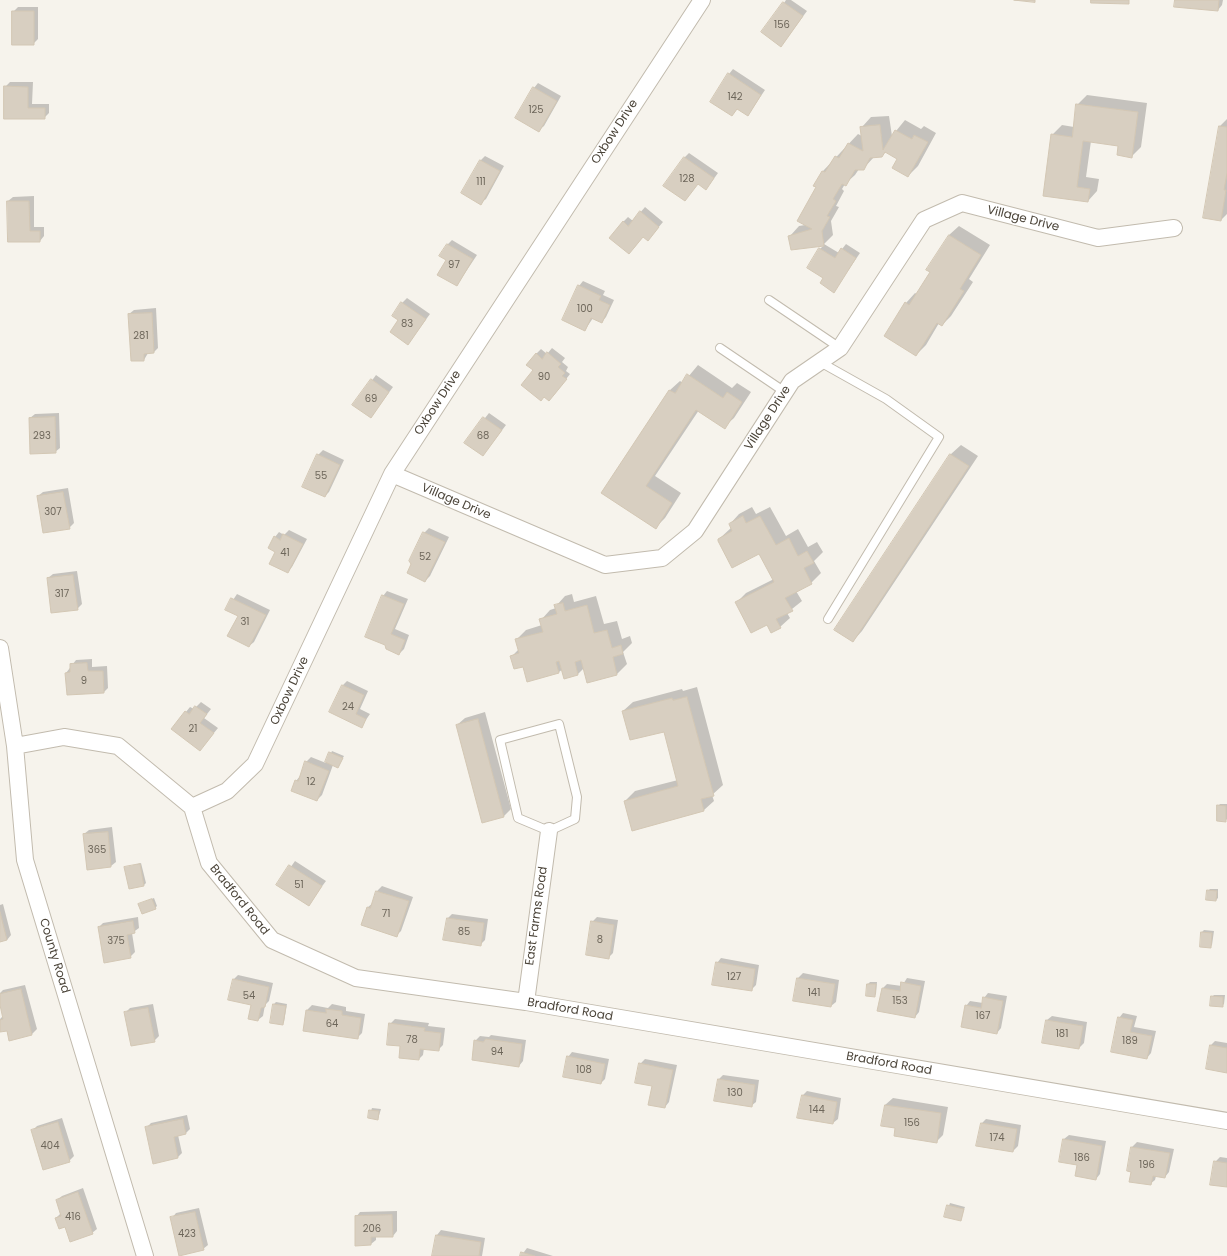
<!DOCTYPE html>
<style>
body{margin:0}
canvas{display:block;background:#f6f3ec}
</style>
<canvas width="1227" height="1256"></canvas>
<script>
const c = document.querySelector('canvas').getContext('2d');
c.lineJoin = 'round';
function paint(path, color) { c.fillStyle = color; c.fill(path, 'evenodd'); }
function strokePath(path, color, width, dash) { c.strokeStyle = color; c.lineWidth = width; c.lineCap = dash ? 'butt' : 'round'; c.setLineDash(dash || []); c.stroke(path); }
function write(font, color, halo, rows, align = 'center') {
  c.font = font + ' Poppins,sans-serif'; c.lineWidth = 3; c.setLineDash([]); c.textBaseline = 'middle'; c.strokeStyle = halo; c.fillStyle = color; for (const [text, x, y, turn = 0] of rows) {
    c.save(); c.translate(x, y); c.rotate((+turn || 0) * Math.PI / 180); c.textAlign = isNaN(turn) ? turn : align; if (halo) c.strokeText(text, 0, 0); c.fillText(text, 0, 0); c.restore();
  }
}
const shadow = new Path2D(`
 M786,0H791L807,11L781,46L784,3Z
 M1176,0H1223L1222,5L1218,10Z
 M18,7H38V39L33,44L13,12Z
 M733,69L765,90L748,115L738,108L732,115L729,74Z
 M10,82H33L32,104H49V113L44,118H5V87Z
 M538,83L561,96L544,126L539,130L534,88Z
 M1087,95L1147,103L1141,147L1131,157L1119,145L1091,141L1086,177L1099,179L1097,191L1088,201L1044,195L1052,135L1062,125L1074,127L1077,105Z
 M889,116L892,136L905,120L921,129L924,126L936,133L918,166L908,176L899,159L886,152L881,156L874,157L863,169H859L855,175L845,184L842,189L844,191L836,206L839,207L831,221L833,235L824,244L839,253L846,244L860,253L834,291L824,278L820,249L824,245L792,249L790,236L799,226L805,225L817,187L815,186L823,171L858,134L862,136V127L871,117Z
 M1227,119V214L1221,220L1220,126Z
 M689,153L718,173L710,184L698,183L685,200V157Z
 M485,156L504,166L486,199L481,203V160Z
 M34,196V227H44V236L40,241H9L8,201L13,197Z
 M645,207L663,222L652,235L643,236L634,248L623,222L628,217L633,221Z
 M959,226L990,245L969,279L973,282L951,316L942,325L939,323L926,345L916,355L906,303L915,293L917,294L931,272L949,235Z
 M452,240L477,255L457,285L447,260V245Z
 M583,281L605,291L603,295L614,300L606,317L602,322L593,318L585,330L579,286Z
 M407,298L430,314L408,344L399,320L402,303Z
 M156,308L158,348L154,352L148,353L144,360L129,314L134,310Z
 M552,348L565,358L562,362L568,367L566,371L570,374L554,395L534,370L536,354L541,349L547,354Z
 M698,365L732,388L737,383L751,392L734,418L724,427L699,410L655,476L681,493L665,518L655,528L602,493L670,390L680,381L683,383Z
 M376,375L393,387L371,417L354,405Z
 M59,413L60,448L55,452L30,418L35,414Z
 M489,413L506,425L487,450L466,442Z
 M961,445L978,456L862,631L853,641L835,629L951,454Z
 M323,450L344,460L329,492L325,496L318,455Z
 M68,488L74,523L69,528L38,496L43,492Z
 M752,507L756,514L770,507L786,536L798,529L808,547L817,542L823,552L814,561L821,573L811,583L796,591L802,601L787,613L790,618L780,627L767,624L736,603L746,593L774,579L760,553L719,539L732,527L730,524L739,514Z
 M429,528L449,537L430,576L425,581L424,533Z
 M289,530L307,539L292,567L287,572L276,551L275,537L279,532L284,535Z
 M77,571L82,604L77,609L48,578L53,574Z
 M387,591L408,599L395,629L409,635L404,649L399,654L387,649L383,596Z
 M237,594L270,610L254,642L249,646L239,615L227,609Z
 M572,594L574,602L596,596L604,624L617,621L622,639L630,636L632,643L623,652L627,664L617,674L588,682L584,668L578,674L563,669L559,672L524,666L512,656L519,649L516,640L526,630L542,625L541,620L550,610L556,608V606L565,596Z
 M92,659V667L107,666L108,688L104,692L66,673L76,660Z
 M347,681L368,691L360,709L370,714L361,727L343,685Z
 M697,687L723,785L712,795L714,801L704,810L633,830L625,801L635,791L678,780L664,730L623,711L633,702L682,689L683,691Z
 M201,702L211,709L204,718L218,728L200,750L172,729L190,707L194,709Z
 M485,712L511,809L504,816L483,821L457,725L465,718Z
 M332,751L344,756L338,767L333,765L322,795L317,800L296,781L300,776L306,762L311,757L326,763Z
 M1220,804H1227V819L1225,821L1218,806Z
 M112,827L116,862L111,866L88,869L84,834L89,830Z
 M295,861L326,881L308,905L278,885Z
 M141,863L146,883L144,885L125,868Z
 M382,886L413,897L401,931L396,936L368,907L373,903L377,891Z
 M1210,889H1218V898L1216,900L1208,891Z
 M154,898L157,906L155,908L139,904Z
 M3,904L11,935L7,940L0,941V905Z
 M452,914L488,919L485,940L481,944L448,918Z
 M138,917L139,928L132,933L135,952L130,957L99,927L103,923Z
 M597,917L618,920L613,953L608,958L592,922Z
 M1204,930L1214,931L1212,945L1210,947L1201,946L1202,932Z
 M721,958L759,965L756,985L751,990L717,963Z
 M803,973L839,980L836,1002L831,1006L794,1000L798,978Z
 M238,975L273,983L269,1001L265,1005L263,1016L258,1020L252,1004L234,979Z
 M907,978L925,981L919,1012L915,1017L883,988L887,984L902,986Z
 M870,982H877L876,994L874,996L868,984Z
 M25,985L37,1029L32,1034L9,1039L7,1030L0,1028V1019L3,1016L0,993L3,990Z
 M988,993L1007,996L1001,1028L997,1033L966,1006L970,1001L983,1003L984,998Z
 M1214,995H1225L1224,1004L1222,1006L1212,997Z
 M276,1002L287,1004L284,1022L282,1024L274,1004Z
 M153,1004L159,1036L154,1041L126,1012L130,1008Z
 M332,1004L346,1007V1011L365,1014L362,1033L357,1038L304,1030L307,1010L312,1005L328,1008Z
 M1123,1013L1137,1016L1134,1027L1156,1031L1151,1053L1147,1058L1119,1018Z
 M1052,1016L1087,1022L1084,1043L1079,1048L1047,1020Z
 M395,1019L429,1023L428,1026L445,1028L443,1045L438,1050L424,1048L423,1055L419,1059L402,1045L390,1024Z
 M491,1035L526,1040L523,1061L519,1066L475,1041L480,1036L489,1037Z
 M1215,1041L1227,1043V1071L1211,1045Z
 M572,1052L609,1059L605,1079L601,1083L568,1057Z
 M645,1059L677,1065L669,1102L665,1107L640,1064Z
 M723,1075L759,1080L756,1102L751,1106L719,1079Z
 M807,1091L841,1098L838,1119L833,1123L802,1096Z
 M893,1098L948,1107L943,1135L936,1142L896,1128L882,1125L885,1105Z
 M372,1108L381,1109L378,1119L369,1117Z
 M187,1115L190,1129L186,1133L178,1135L182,1153L178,1157L146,1128L151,1123Z
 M62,1118L74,1156L69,1161L32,1131L37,1126Z
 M986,1119L1021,1125L1018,1146L1013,1151L981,1124Z
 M1069,1135L1106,1141L1100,1174L1096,1179L1078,1164L1064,1139Z
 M1137,1142L1174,1149L1169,1172L1165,1177L1156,1176L1155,1180L1150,1184L1132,1171L1128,1170L1132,1147Z
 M1220,1157L1227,1158V1186L1215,1162Z
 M83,1188L97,1229L92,1233L66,1225L56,1218L61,1213L57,1200L62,1196Z
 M950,1203L965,1207L960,1220L945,1216Z
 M199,1208L208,1245L203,1249L172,1218L176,1213Z
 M397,1211V1231L393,1236H376V1240L371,1244L356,1217L360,1212Z
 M441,1230L485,1238L482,1256H433L437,1235Z
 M527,1248L553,1256H521Z`);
const building = new Path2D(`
 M1014,0H1035V2Z
 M1091,0H1129V4L1091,3Z
 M1175,0H1219L1218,11L1174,7Z
 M783,2L803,16L781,47L761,32Z
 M12,11H34V45H12Z
 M728,73L761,95L748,116L737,109L732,116L710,102Z
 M4,86L28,87V108H45V119H4Z
 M533,87L557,101L539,132L515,118Z
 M1076,104L1138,112L1132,158L1117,155L1118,146L1083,141L1077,187L1090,189L1088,202L1043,196L1051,134L1072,137Z
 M880,125L883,150L895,130L912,139L914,135L928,142L908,177L892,168L897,159L885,152L882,157L870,158L864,170H855L846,186L842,184L833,199L836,201L827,216L830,217L822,231L824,246L791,250L788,236L812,229L797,221L816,187L813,186L822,171L825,172L835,156L839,158L848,143L863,151L860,127Z
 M1219,126L1227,127V173L1224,190H1226L1221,221L1203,218Z
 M684,157L714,178L706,190L698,184L685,201L663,186Z
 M480,160L500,171L481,205L461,193Z
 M7,201H29L30,231H40V242H8Z
 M640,211L659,227L648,241L643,237L629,254L609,238L623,221L628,226Z
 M949,235L981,255L960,289L964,291L942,326L937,323L916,356L884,336L905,302L909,305L930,272L926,270Z
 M447,244L473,259L457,286L437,275L446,260L439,256Z
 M819,248L835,258L841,248L856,258L834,293L820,283L823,278L807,268Z
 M578,285L601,296L599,300L610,305L602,323L591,318L585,331L562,320Z
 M401,302L426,319L408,345L390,332L398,320L392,316Z
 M152,313L154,353L144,354V361H131L128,314Z
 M547,352L561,364L558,367L565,373L562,376L567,379L549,401L544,397L541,401L521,385L533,370L526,365L536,353L542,359Z
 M687,374L723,398L727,392L742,402L725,429L696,410L646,486L672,503L656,529L601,493L669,390L675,393Z
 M371,379L389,392L371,418L352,405Z
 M55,417L56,453L30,454L29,418Z
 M483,417L502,430L483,456L464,443Z
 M317,454L340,465L325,497L302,487Z
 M950,454L969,466L853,642L834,630Z
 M63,492L70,529L43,533L37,496Z
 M743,516L746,523L760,516L776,545L789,538L798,556L807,551L814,563L804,568L812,584L785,598L793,611L776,619L781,628L771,633L767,625L751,633L735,602L774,582L759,554L732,568L718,541V539L732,531L729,524Z
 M423,532L445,542L425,582L407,573L411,564L409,561Z
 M283,534L303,544L288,573L269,564L275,552L268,548L274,536L280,540Z
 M73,575L78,610L51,613L47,578Z
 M382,595L404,604L391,634L405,640L399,655L386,649L385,645L365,637Z
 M231,598L266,615L249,647L227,636L238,616L225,610Z
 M563,603L565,611L587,605L594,633L607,630L612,648L621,645L623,654L613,657L617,675L587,683L581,660L575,662L578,675L564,679L559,661L556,662L559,673L527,682L523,667L514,669L510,656L519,653L515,639L543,632L539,619L557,614L554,605Z
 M87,663L88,671H103L104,693L67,695L65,673L70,672V664Z
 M342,685L364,695L356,714L366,719L362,728L329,712Z
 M687,697L714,796L701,799L704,811L632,831L624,801L678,786L664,732L630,740L622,711L672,698L673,700Z
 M195,706L207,714L200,723L214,733L200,751L171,729L185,711L189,714Z
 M478,719L504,817L482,823L456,725Z
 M329,752L343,758L338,768L325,762Z
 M305,761L329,771L317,801L291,791L295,780L298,781Z
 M1217,805L1226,806V822L1217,821Z
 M108,832L111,867L87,870L83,834Z
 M140,864L144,886L129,889L124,867Z
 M289,865L322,886L309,906L276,885Z
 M1207,890L1217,891L1216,901L1206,900Z
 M376,891L409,901L397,937L361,925L367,907L370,908Z
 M152,899L156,909L142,914L138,904Z
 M0,912L7,940L0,942Z
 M447,918L484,923L481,946L443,940Z
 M133,921L135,933L127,935L131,958L104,963L98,927Z
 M591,921L614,925L609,959L586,955Z
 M1201,932L1212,933L1211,948L1200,947Z
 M716,962L755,969L752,991L712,985Z
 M797,978L835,984L831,1007L793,1001Z
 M233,979L269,987L265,1007L261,1008L258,1021L248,1019L251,1005L228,1000Z
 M901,982L921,986L915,1018L877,1011L882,988L900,991Z
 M867,984H876L875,997L866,996Z
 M21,989L32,1035L9,1041L7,1031L0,1032V1020L3,1019L0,1005V994Z
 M1211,996L1223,997V1007L1210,1006Z
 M983,997L1003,1001L997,1034L961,1027L965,1005L981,1008Z
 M273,1004L286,1006L283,1025L270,1023Z
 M148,1008L155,1042L131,1046L124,1012Z
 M326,1009L342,1011V1015L361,1018L358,1039L303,1031L306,1010L326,1013Z
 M1118,1017L1133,1020L1130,1032L1152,1036L1147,1059L1111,1052Z
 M1046,1020L1083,1026L1079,1049L1042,1043Z
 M389,1023L425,1028L424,1031L441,1033L439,1051L420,1049L419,1060L399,1058L400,1046L387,1045Z
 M486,1039L522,1044L519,1067L472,1060L474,1040L483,1042Z
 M1210,1045L1227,1048V1073L1206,1069Z
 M567,1056L605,1064L601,1084L563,1077Z
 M639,1063L673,1070L665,1108L648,1105L652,1086L635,1083Z
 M718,1079L755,1085L752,1107L714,1101Z
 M802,1095L837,1102L833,1124L797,1118Z
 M885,1105L941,1113L937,1143L894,1136L895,1128L881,1126Z
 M369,1110L379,1111L378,1120L368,1118Z
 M183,1119L186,1134L174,1137L178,1158L153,1164L145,1127Z
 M58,1122L70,1162L43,1170L31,1130Z
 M981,1123L1017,1129L1013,1152L976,1146Z
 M1063,1139L1102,1146L1096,1180L1075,1176L1077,1165L1059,1162Z
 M1131,1147L1170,1153L1165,1178L1153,1176L1151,1185L1129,1182L1131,1172L1127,1171Z
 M1214,1161L1227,1163V1187L1210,1185Z
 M78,1192L93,1234L70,1242L65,1227L59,1229L55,1218L61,1216L56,1200Z
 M947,1205L964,1209L961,1221L944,1217Z
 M195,1212L204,1250L179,1256L170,1217Z
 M392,1215L393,1237H371V1245L355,1246V1216Z
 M436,1235L481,1242L479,1256H432Z
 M521,1252L535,1256H520Z`);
const lane = new Path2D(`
 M769,300L840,348
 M720,348L785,392
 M820,362L886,399L939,437L828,619
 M559,724L577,797L575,819L549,831L518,818L500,740Z`);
const street = new Path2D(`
 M392,474L605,565L662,558L695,531L792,381L840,348L924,220L962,203L1098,238L1174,228
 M0,648L15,746L25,860L145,1256
 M15,746L64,737L118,746L192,807L209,863L272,940L356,978L526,1002L1227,1121
 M192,807L227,791L255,764L392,474L702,0
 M526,1002L549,831`);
const numberNames = [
 ["156",782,25],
 ["142",735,97],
 ["125",536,110],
 ["128",687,179],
 ["111",481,182],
 ["97",454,265],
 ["100",585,309],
 ["83",407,324],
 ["281",141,336],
 ["90",544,377],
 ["69",371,399],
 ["293",42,436],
 ["68",483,436],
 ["55",321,476],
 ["307",53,512],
 ["41",285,553],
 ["52",425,557],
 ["317",62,594],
 ["31",245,622],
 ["9",84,681],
 ["24",348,707],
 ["21",193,729],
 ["12",311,782],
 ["365",97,850],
 ["51",299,885],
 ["71",386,914],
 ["85",464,932],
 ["8",600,940],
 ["375",116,941],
 ["127",734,977],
 ["141",814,993],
 ["54",249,996],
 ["153",900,1001],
 ["167",983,1016],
 ["64",332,1024],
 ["181",1062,1034],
 ["78",412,1040],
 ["189",1130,1041],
 ["94",497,1052],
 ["108",584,1070],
 ["130",735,1093],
 ["144",817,1110],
 ["156",912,1123],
 ["174",997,1138],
 ["404",50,1146],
 ["186",1082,1158],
 ["196",1147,1165],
 ["416",73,1217],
 ["206",372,1229],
 ["423",187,1234]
];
const streetNames = [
 ["Oxbow Drive",615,132,-57],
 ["Village Drive",1023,219,14],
 ["Oxbow Drive",438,403,-57],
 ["Village Drive",768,418,-57],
 ["Village Drive",456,502,23],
 ["Oxbow Drive",290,691,-65],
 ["Bradford Road",239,900,51],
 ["East Farms Road",537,916,-82],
 ["County Road",54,956,73],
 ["Bradford Road",570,1010,10],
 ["Bradford Road",889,1064,10]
];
paint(shadow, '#0003');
paint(building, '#d8cfc1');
strokePath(building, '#d3c7b4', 1);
strokePath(lane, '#c2bbae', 10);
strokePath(street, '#c2bbae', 18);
strokePath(lane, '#fff', 8);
strokePath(street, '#fff', 16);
write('10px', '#6e675b', null, numberNames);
write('12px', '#4b4439', '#fff', streetNames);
</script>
